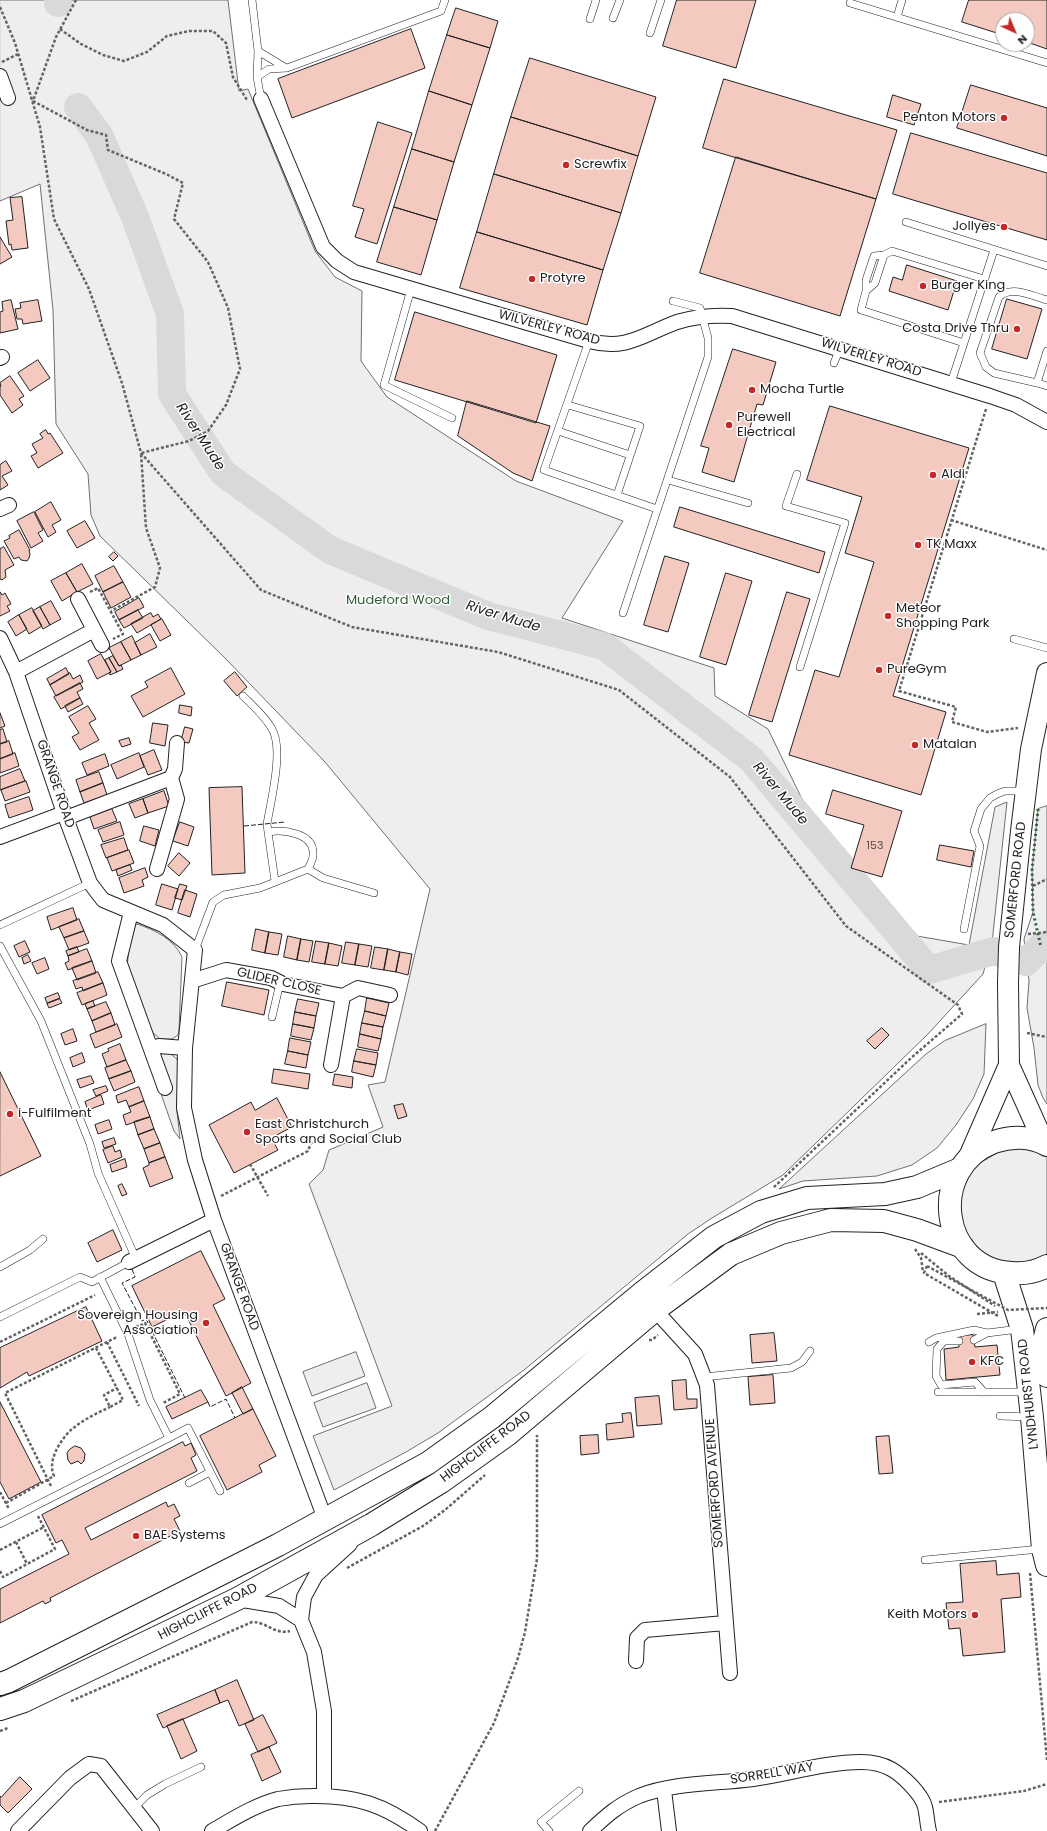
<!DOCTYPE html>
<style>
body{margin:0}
#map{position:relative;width:1047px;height:1831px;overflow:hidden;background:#fff;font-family:Poppins,sans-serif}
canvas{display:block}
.north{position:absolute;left:995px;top:12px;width:40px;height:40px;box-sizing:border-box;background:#fff;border:1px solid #a7a7a7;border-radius:50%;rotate:136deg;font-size:11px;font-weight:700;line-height:16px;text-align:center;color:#222}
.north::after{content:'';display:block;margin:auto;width:14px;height:18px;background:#c62828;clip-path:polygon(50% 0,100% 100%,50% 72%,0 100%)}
</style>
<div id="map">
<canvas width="1047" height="1831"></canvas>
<div class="north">N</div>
</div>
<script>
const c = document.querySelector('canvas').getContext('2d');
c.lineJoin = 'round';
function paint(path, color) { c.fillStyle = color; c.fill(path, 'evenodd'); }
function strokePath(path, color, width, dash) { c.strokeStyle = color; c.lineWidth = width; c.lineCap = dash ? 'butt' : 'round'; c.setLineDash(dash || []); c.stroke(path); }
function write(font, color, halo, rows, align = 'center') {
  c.font = font + ' Poppins,sans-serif'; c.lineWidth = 3; c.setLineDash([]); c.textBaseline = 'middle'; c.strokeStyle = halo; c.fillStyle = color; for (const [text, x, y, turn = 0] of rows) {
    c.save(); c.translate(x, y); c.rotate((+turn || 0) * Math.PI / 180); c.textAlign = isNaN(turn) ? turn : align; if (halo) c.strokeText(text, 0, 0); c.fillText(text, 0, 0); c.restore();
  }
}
const green = new Path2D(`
 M0,0H228L239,91L248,89L315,251L335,277L362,291L361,361L387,397L516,481L623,521L562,618L714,668L715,696L768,729L801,797L847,865L911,935L969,945L995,807L1007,802L992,943L983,974L928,1034L783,1175L712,1218L688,1234L524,1370L438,1433L406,1452L334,1490L313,1436L392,1406L309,1184L323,1170L329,1150L383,1127L368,1085L385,1082L430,889L325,762L225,658L100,536L91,515L88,474L56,424L53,310L40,184L0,201Z
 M1047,806V1104L1043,1098L1038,1085L1034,1048L1027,1008L1029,981L1024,939L1033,912L1032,870L1038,809Z
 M137,924C155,930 174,939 182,957L179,1030L178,1035L172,1039H160L152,1032L127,966L131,932Z
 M986,1024L984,1074L973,1099L956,1125L937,1148L912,1165L877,1176L803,1181L779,1189L926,1054L944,1041Z
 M167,1051L177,1059L179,1066L177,1111L180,1139L174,1131L161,1094L172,1090L160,1060V1055Z
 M1024,1147L1047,1156V1254C1003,1283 950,1241 961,1191C963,1183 967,1172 974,1167C977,1163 983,1161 987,1159C1003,1149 1005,1148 1024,1147Z
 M356,1352L365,1376L312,1396L303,1372Z
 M367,1383L376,1408L323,1427L314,1403Z`);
const river = new Path2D(`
 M58,0V3
 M78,107L99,135L135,217L170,314L172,394L223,473L330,550L488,616L604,646L751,759L929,970L994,951L1026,962L1041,947L1047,949`);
const building = new Path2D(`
 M677,0H756L736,68L663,46Z
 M969,0H1047V49L1027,42V20H1003V35L962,22Z
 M456,8L498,21L490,48L447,35Z
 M411,29L425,68L292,118L278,79Z
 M447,35L490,48L472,105L429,91Z
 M530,58L656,97L638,156L511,117Z
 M724,79L897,130L876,199L703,148Z
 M971,85L1047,108V156L957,128Z
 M429,91L472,105L454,162L412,149Z
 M893,95L921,104L914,125L887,117Z
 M511,117L638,156L621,213L494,174Z
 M378,122L412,133L377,244L355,237L364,209L353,206Z
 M911,133L1047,173V240L893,194Z
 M412,149L454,162L437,220L394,207Z
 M736,157L876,199L840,316L700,273Z
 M494,174L621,213L603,270L477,232Z
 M22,197L28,248L12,250L11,244L9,245L6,221L13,220L10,198Z
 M394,207L437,220L421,275L377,262Z
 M477,232L603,270L587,325L460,288Z
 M0,237L12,257L0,264Z
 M907,265L957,281L948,310L889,291L893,277L902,280Z
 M1007,299L1042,309L1027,359L992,349Z
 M11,300L18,329L0,333V312L3,311L2,302Z
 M38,300L42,321L23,324L22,319H17L15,309L21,308L20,303Z
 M415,312L557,355L536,423L395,380Z
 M733,349L776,362L763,405L757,404L734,482L702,472L709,448L701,446Z
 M38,360L50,378L30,391L18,373Z
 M10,376L24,396L19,399L23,405L12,413L0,395V387L1,386L0,383Z
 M467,401L550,426L532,481L513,473L458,436Z
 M830,406L969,448L893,696L946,712L921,795L789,755L815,670L839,677L874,562L845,553L862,497L807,480Z
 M46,430L48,434L50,433L63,453L38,468L31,456L37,453L32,444L43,438L40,434Z
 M6,461L12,471L2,476L8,485L0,490V465Z
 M51,502L61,520L52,525L56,532L48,537L35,512Z
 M680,507L825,552L819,573L674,527Z
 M34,512L43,530L38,533L43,541L31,548L17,521Z
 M85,521L95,538L77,548L67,531Z
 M19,530L30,550H29L30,554L29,558L27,561L21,560L19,557L14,559L4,541L10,538L9,536Z
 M4,547L14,565L5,570L6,577L2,580L0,579V549Z
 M114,552L118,556L113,561L109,557Z
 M665,556L689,563L668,632L644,625Z
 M82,564L93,584L77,592L66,573Z
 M114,566L123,582L103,592L95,576Z
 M66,573L77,592L62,601L51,581Z
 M726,573L752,581L726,665L700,657Z
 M123,582L131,597L111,608L103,592Z
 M0,592L2,595L5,593L11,604L7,606L10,611L0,616Z
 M787,592L810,599L772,722L749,715Z
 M139,598L144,607L119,620L115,612Z
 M51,601L61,619L50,625L40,607Z
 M40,607L50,625L43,629L33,611Z
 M32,608L42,626L29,634L19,615Z
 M138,610L143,618L124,628L119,620Z
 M151,613L153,617L158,614L161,619L137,633L131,624Z
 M19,615L27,629L16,636L8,622Z
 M162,619L171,635L160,641L151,625Z
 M150,634L157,647L141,655L135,643Z
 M132,636L141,655L131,660L121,642Z
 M121,642L131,660L119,666L109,648Z
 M101,654L111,672L97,679L88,661Z
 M113,656L119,666L121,665L123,669L117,672L109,658Z
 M109,658L117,672L110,675L109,673L111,672L105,660Z
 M66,668L69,674L50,685L47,679Z
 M171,668L185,694L143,717L131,696L148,687L145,682Z
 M235,672L247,687L237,696L224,681Z
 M70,673L73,679L80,675L83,682L56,696L50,685Z
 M80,683L83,689L77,692L80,698L61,709L54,697Z
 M80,698L83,704L68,712L65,706Z
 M180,705L192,707L191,716L179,713Z
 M88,706L96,719L89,723L99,740L80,750L72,737L79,733L69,717Z
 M0,713L5,726L0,728Z
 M153,723L168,725L165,746L150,743Z
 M185,727L193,729L189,743L181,742Z
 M3,729L7,742L0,744V730Z
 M129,738L131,744L122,747L119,741Z
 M9,741L13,754L0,759V744Z
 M154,750L162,770L148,775L140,756Z
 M15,753L19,766L0,773V759Z
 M139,753L144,767L117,779L111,765Z
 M105,754L109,766L87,775L82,763Z
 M20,769L25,781L0,790V777Z
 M99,772L103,783L80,792L76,780Z
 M26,781L30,792L5,801L1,790Z
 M103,783L107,795L84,803L80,792Z
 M242,787L245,873L212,875L209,788Z
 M833,790L902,811L882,877L851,868L864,825L826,814Z
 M164,791L169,806L148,813L143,799Z
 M29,797L33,810L9,818L5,805Z
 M143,799L148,813L135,818L129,804Z
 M112,809L117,821L94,829L90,817Z
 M120,822L124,835L103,842L98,830Z
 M180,822L194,827L188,846L173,841Z
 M144,826L159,830L155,846L140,841Z
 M124,838L128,850L106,858L101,845Z
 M940,845L974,851L971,867L937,860Z
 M129,850L134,863L112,871L107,858Z
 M179,853L190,863L179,876L168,866Z
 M130,865L132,870L118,876L116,870Z
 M145,868L148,877L142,880L144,886L124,893L119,878Z
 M162,884L178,889L172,910L156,905Z
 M180,884L187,886L182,900L175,898Z
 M185,890L197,894L190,917L178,913Z
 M73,908L77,920L51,930L47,917Z
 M79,919L84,931L64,938L59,927Z
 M256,929L269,932L265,953L252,950Z
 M84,931L89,943L69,950L64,938Z
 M269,932L282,934L278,955L265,953Z
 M288,936L301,939L297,960L284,957Z
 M301,939L313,941L309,962L297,960Z
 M25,941L30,952L19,957L14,946Z
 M316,941L329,943L325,964L312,962Z
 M346,942L359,944L355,965L342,963Z
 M329,943L342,946L338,966L325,964Z
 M359,944L372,946L368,967L355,965Z
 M77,947L79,952L68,956L66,951Z
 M375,947L388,949L384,970L371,968Z
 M87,949L92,961L68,970L65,963L69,961L68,956Z
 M388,949L400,952L396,972L384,970Z
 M400,952L412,954L408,975L396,972Z
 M28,955L31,961L24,964L22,958Z
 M45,958L49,969L37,974L32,963Z
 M92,961L96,973L77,980L72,968Z
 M98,972L103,983L83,991L82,987L76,989L73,981Z
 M227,982L269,990L264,1015L222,1006Z
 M103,983L107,995L82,1005L77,993Z
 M58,993L60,998L47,1003L45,998Z
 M367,998L389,1003L386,1016L365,1011Z
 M60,999L62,1003L49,1008L47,1004Z
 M298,999L319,1003L316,1016L295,1012Z
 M93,1001L95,1006L87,1009L85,1004Z
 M106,1002L111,1013L92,1021L87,1009Z
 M365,1011L386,1016L383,1027L362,1023Z
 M295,1012L316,1016L314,1028L293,1024Z
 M111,1013L115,1025L96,1032L92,1021Z
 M362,1023L383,1027L381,1039L360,1034Z
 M117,1024L122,1037L95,1048L90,1035Z
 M293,1024L314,1028L311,1040L291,1036Z
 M882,1028L889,1035L875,1049L867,1041Z
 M73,1029L77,1041L65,1045L61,1034Z
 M360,1034L381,1039L378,1051L358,1047Z
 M290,1038L311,1042L308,1055L288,1051Z
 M120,1044L126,1060L107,1067L102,1054L109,1051L108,1049Z
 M357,1049L378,1053L376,1065L354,1061Z
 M288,1051L308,1055L306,1068L285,1064Z
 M82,1053L85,1062L73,1067L70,1058Z
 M126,1060L131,1071L109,1079L105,1068Z
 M354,1061L376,1065L373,1077L352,1072Z
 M274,1069L310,1074L308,1089L272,1083Z
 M131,1071L135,1082L114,1091L109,1079Z
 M0,1072L41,1156L0,1176Z
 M335,1074L353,1077L352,1088L333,1085Z
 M91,1076L94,1083L80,1088L77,1080Z
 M106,1086L108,1091L96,1096L93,1090Z
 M139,1087L144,1101L129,1107L126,1100L118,1103L116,1096Z
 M101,1095L104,1104L88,1110L85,1102Z
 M277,1098L292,1127L271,1138L278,1150L234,1173L209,1125L251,1102L255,1110Z
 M144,1101L150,1117L126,1125L123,1115L131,1112L129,1107Z
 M403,1104L407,1116L398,1119L394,1106Z
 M150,1117L154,1129L138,1135L134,1122Z
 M109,1120L112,1129L98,1134L95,1125Z
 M154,1129L160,1143L144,1149L138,1135Z
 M114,1138L116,1144L104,1148L102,1142Z
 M160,1143L165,1157L149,1163L144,1149Z
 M113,1146L115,1152L120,1150L122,1157L108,1163L103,1150Z
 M165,1157L173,1178L150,1187L143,1168L149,1165V1163Z
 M125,1159L127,1167L112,1172L110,1165Z
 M122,1184L127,1194L122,1196L118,1186Z
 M113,1230L122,1250L97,1262L88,1243Z
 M201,1251L225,1299L213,1305L251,1383L226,1396L184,1311L152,1327L132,1286Z
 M86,1307L102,1341L29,1376L27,1372L0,1388V1348Z
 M774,1333L777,1361L752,1363L750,1335Z
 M973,1335L975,1347L997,1345L1000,1375L946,1380L944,1349L959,1347L958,1336Z
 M773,1375L775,1403L750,1405L748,1377Z
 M686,1380L687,1399H697V1408L674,1410L672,1381Z
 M242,1387L253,1409L243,1414L232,1393Z
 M201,1390L208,1402L172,1419L166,1407Z
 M659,1396L662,1424L637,1426L635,1398Z
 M0,1402L41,1482L9,1499L0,1482Z
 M253,1409L276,1456L259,1465L262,1472L227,1490L200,1436Z
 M631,1413L634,1437L607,1440L606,1424L623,1422L622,1414Z
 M598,1435L599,1453L581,1455L580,1436Z
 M889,1436L893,1473L879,1474L876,1437Z
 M183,1442L185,1446L191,1443L196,1455L191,1458L197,1471L85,1528L91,1540L166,1502L168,1507L174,1504L180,1516L174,1519L180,1531L50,1598L51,1601L45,1604L43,1601L0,1623V1589L69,1554L62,1540L56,1543L42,1515Z
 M75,1446L81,1448L85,1454L84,1461L81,1464L78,1461L71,1464L68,1460L67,1453L69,1450Z
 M996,1561L997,1575L1019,1573L1021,1597L1001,1599L1005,1652L963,1656L960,1628L949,1629L946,1603L963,1602L960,1564Z
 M237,1680L254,1720L239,1726L228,1700L220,1703L215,1690Z
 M215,1690L220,1703L163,1728L157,1715Z
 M263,1715L277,1743L258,1752L245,1724Z
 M183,1719L197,1751L181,1759L167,1726Z
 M269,1747L281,1772L262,1781L251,1755Z
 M20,1777L32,1789L8,1813L0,1805V1796L1,1797Z`);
const path = new Path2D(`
 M76,0L56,37L33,101L87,130L106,135L108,150L166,174L183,183L174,219L208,262L228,308L240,369L226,405L208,431L189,441L141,453L146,528L160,568L155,587L111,611
 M0,7L15,43L40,127L54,219L89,289L122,383L141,453L261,590L352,627L498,652L619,690L730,777L846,926L958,1005L962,1014L911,1058L773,1188
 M60,29L81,44L103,55L124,61L147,52L167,36L189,31H213L226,43L233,77L247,100
 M2,62L18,54
 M986,409L899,691L956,707L952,722L987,732L1018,728
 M951,520L1047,550
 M90,592L98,588L123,634L113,639
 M1033,886L1047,879
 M1028,934L1047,932
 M1027,1033L1047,1037
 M250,1164L268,1196
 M221,1196L308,1151L311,1143L322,1137
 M915,1249L921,1258L923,1272
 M921,1253L949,1276L995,1306
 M927,1266L924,1273L998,1316
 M977,1314L998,1312
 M137,1325L138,1327L145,1323L180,1394L163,1403
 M649,1340H652L658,1335
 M0,1342L95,1295
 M107,1342L139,1406
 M96,1348L123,1400L110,1407L104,1395L117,1388
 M51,1486L5,1393L117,1337
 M0,1492L9,1509
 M6,1503L54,1476C47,1461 60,1440 72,1429C83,1420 97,1413 110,1407
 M16,1542L27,1564
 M0,1550L44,1527
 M347,1568L423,1526L445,1510L485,1475
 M0,1571L3,1577L55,1549L38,1516
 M1030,1573L1047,1760
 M71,1701L252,1622C267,1622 275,1635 290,1631
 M0,1731L8,1728
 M939,1802L1024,1791L1047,1784
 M435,1831L494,1723L518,1658L525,1632L537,1559V1435`);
const service = new Path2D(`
 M252,0L258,51L257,77L261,99
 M850,3L1047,63
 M897,17L902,0
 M613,18L620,0
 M590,19L596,0
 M650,33L661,0
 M258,51L286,68
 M257,77L269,69L287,68L441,11L445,0
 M906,222L1047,266
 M411,289L384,385L452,418
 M866,291L875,283L884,255
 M589,341L544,470L657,509
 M964,343L861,310L866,291V280L874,256L884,255L892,251L984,279
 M1047,351L1037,383L1047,386
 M834,363L840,348
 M951,383L994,250
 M1037,383L994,373L986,367L980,353L999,297C1012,285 1032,296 1047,300
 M568,405L640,426L617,495
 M558,431L630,455
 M797,474L786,506L845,523L800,667
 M668,480L748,503
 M623,613L708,357V338L700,308L673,301
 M1014,639L1047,648
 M243,696C253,706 265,716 272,729C284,749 271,800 267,824L268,832
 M308,869L323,878L374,893
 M0,925L90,883
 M964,929L980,846L974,831L981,809L990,798L997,794L1005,791H1025
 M0,946L41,1021L90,1144L98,1173L136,1259
 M195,950L213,902L224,895L260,888L308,869C310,865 313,860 313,855C315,833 283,829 268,832L275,881
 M272,1017L280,983
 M0,1267L30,1250L43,1239
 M0,1317L80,1277L92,1282L129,1262
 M974,1340L987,1333
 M959,1341H944L937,1349L936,1376L941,1385L975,1382L984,1392
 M929,1342L936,1338L974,1330L987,1333L1019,1329
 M704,1377L791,1368L802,1362L810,1351
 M938,1392H1027
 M1000,1416L1030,1417
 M169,1438L188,1428L220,1491
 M189,1483L210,1472
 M0,1524L169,1438L150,1400L128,1334L100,1277
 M925,1560L1040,1549
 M134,1808L147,1795L165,1784L201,1767
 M549,1831L541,1822L579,1791`);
const minor = new Path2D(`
 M0,76L8,98
 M261,99L323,247L337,261L354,272L589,341C627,351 644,334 677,322C696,316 713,315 732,316L990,396L1016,405L1047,422
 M0,358L2,357
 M0,509L9,505
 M78,599L102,645
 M0,638L16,672L64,813L90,883L103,900L163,925L195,950L185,1048L184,1108L195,1160L214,1220L325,1519
 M16,672L94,630
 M66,818L171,778L175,769L177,743
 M0,837L64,813
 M157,869L177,799L171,778
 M131,912L119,961L165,1088
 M192,981L226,970L271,978L283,984L343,996L358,988L390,995
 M151,1048L159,1046L185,1048
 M331,1065L343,996
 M129,1262L214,1220
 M655,1310L695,1354L707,1385L730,1673
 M237,1599L279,1606L301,1620
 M636,1661L637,1638L645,1630L725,1623
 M664,1790L669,1831
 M324,1796V1711L314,1652L301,1620L304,1597L316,1575L350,1544
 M18,1831L70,1778L89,1764L101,1766L152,1831
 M212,1831C233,1819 255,1805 278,1799C289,1797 300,1796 311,1796C356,1795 384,1805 420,1831
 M590,1831C606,1816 618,1805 639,1796C675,1782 716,1784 753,1779C789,1774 825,1762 861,1762C871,1762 882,1764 891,1769C902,1775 922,1794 925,1807C927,1815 927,1823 929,1831`);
const secondary = new Path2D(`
 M1044,1143L1009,1065L1008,983L1009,947L1021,831L1031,749L1047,673
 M968,1159L1009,1065`);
const primary = new Path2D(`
 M1047,1145C1031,1136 1011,1136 994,1142C927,1167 939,1270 1012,1273C1024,1274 1036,1272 1047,1266
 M1004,1273L1022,1329L1032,1417L1043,1549L1047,1565
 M1047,1329L1044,1341L1047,1376
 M0,1684L9,1681L278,1545L428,1463L491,1418L642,1293L714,1237L761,1212L807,1198L885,1194L917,1187L960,1169
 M0,1709L24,1701L237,1599L371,1525L441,1482L507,1435L655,1310L731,1254L781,1233L831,1220L884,1221L917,1230L963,1247`);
const pathBridge = new Path2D(`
 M927,1266L1008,1310L1047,1308`);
const hedge = new Path2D(`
 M1038,809L1032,870L1033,912L1041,947`);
const fence = new Path2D(`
 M244,826L285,822
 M132,1269L135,1277L122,1283L142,1321L146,1319L185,1398
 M208,1402L210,1407L226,1399L235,1418`);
const markers = [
 [1004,118,4,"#c62828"],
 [566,165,4,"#c62828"],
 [1004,227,4,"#c62828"],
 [532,279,4,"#c62828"],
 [923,286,4,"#c62828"],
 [1017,329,4,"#c62828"],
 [752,390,4,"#c62828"],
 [729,425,4,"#c62828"],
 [933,475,4,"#c62828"],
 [918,545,4,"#c62828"],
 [888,616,4,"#c62828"],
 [879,670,4,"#c62828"],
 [915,745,4,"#c62828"],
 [10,1114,4,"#c62828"],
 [247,1132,4,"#c62828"],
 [206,1323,4,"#c62828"],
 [972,1362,4,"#c62828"],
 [136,1536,4,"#c62828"],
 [975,1615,4,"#c62828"]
];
const numberNames = [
 ["153",875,846]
];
const poiNames = [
 ["Penton Motors",996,118,"right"],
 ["Screwfix",574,165],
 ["Jollyes",996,227,"right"],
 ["Protyre",540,279],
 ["Burger King",931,286],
 ["Costa Drive Thru",1009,329,"right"],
 ["Mocha Turtle",760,390],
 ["Purewell",737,418],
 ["Electrical",737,433],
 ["Aldi",941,475],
 ["TK Maxx",926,545],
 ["Meteor",896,609],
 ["Shopping Park",896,624],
 ["PureGym",887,670],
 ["Matalan",923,745],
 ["i-Fulfilment",18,1114],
 ["East Christchurch",255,1125],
 ["Sports and Social Club",255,1140],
 ["Sovereign Housing",198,1316,"right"],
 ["Association",198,1331,"right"],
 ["KFC",980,1362],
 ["BAE Systems",144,1536],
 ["Keith Motors",967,1615,"right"]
];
const streetNames = [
 ["WILVERLEY ROAD",549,328,15],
 ["WILVERLEY ROAD",871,358,17],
 ["GRANGE ROAD",55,784,71],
 ["SOMERFORD ROAD",1016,880,-84],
 ["GLIDER CLOSE",279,982,13],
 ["GRANGE ROAD",239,1287,70],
 ["LYNDHURST ROAD",1029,1394,-96],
 ["HIGHCLIFFE ROAD",486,1447,-37],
 ["SOMERFORD AVENUE",715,1483,-94],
 ["HIGHCLIFFE ROAD",208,1612,-27],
 ["SORRELL WAY",772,1774,-9]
];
const parkNames = [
 ["Mudeford Wood",398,601]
];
const waterNames = [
 ["River Mude",200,437,57],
 ["River Mude",503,617,17],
 ["River Mude",780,794,50]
];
paint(green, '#eee');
strokePath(green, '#6f6f6f', 1);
strokePath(river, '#d9d9d9', 28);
paint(building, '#f3c9c0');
strokePath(building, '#222', 1);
strokePath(service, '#222', 8);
strokePath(minor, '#222', 16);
strokePath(secondary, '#222', 22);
strokePath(primary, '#222', 24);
strokePath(path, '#646464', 2.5, [3, 2]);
strokePath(service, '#fff', 7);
strokePath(minor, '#fff', 14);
strokePath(secondary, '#fff', 20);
strokePath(primary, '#fff', 22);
strokePath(pathBridge, '#646464', 2.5, [3, 2]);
strokePath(hedge, '#2f5e38', 3, [2, 3]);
strokePath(fence, '#222', 1, [5, 2]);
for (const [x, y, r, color] of markers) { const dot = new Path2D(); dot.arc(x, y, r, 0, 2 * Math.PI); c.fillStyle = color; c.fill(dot); strokePath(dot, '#fff', 1.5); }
write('11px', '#564c4a', null, numberNames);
write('13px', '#222', '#fff', poiNames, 'left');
write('13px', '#222', '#fff', streetNames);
write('13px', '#2f5e38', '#fff', parkNames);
write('italic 14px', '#222', '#fff', waterNames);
</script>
